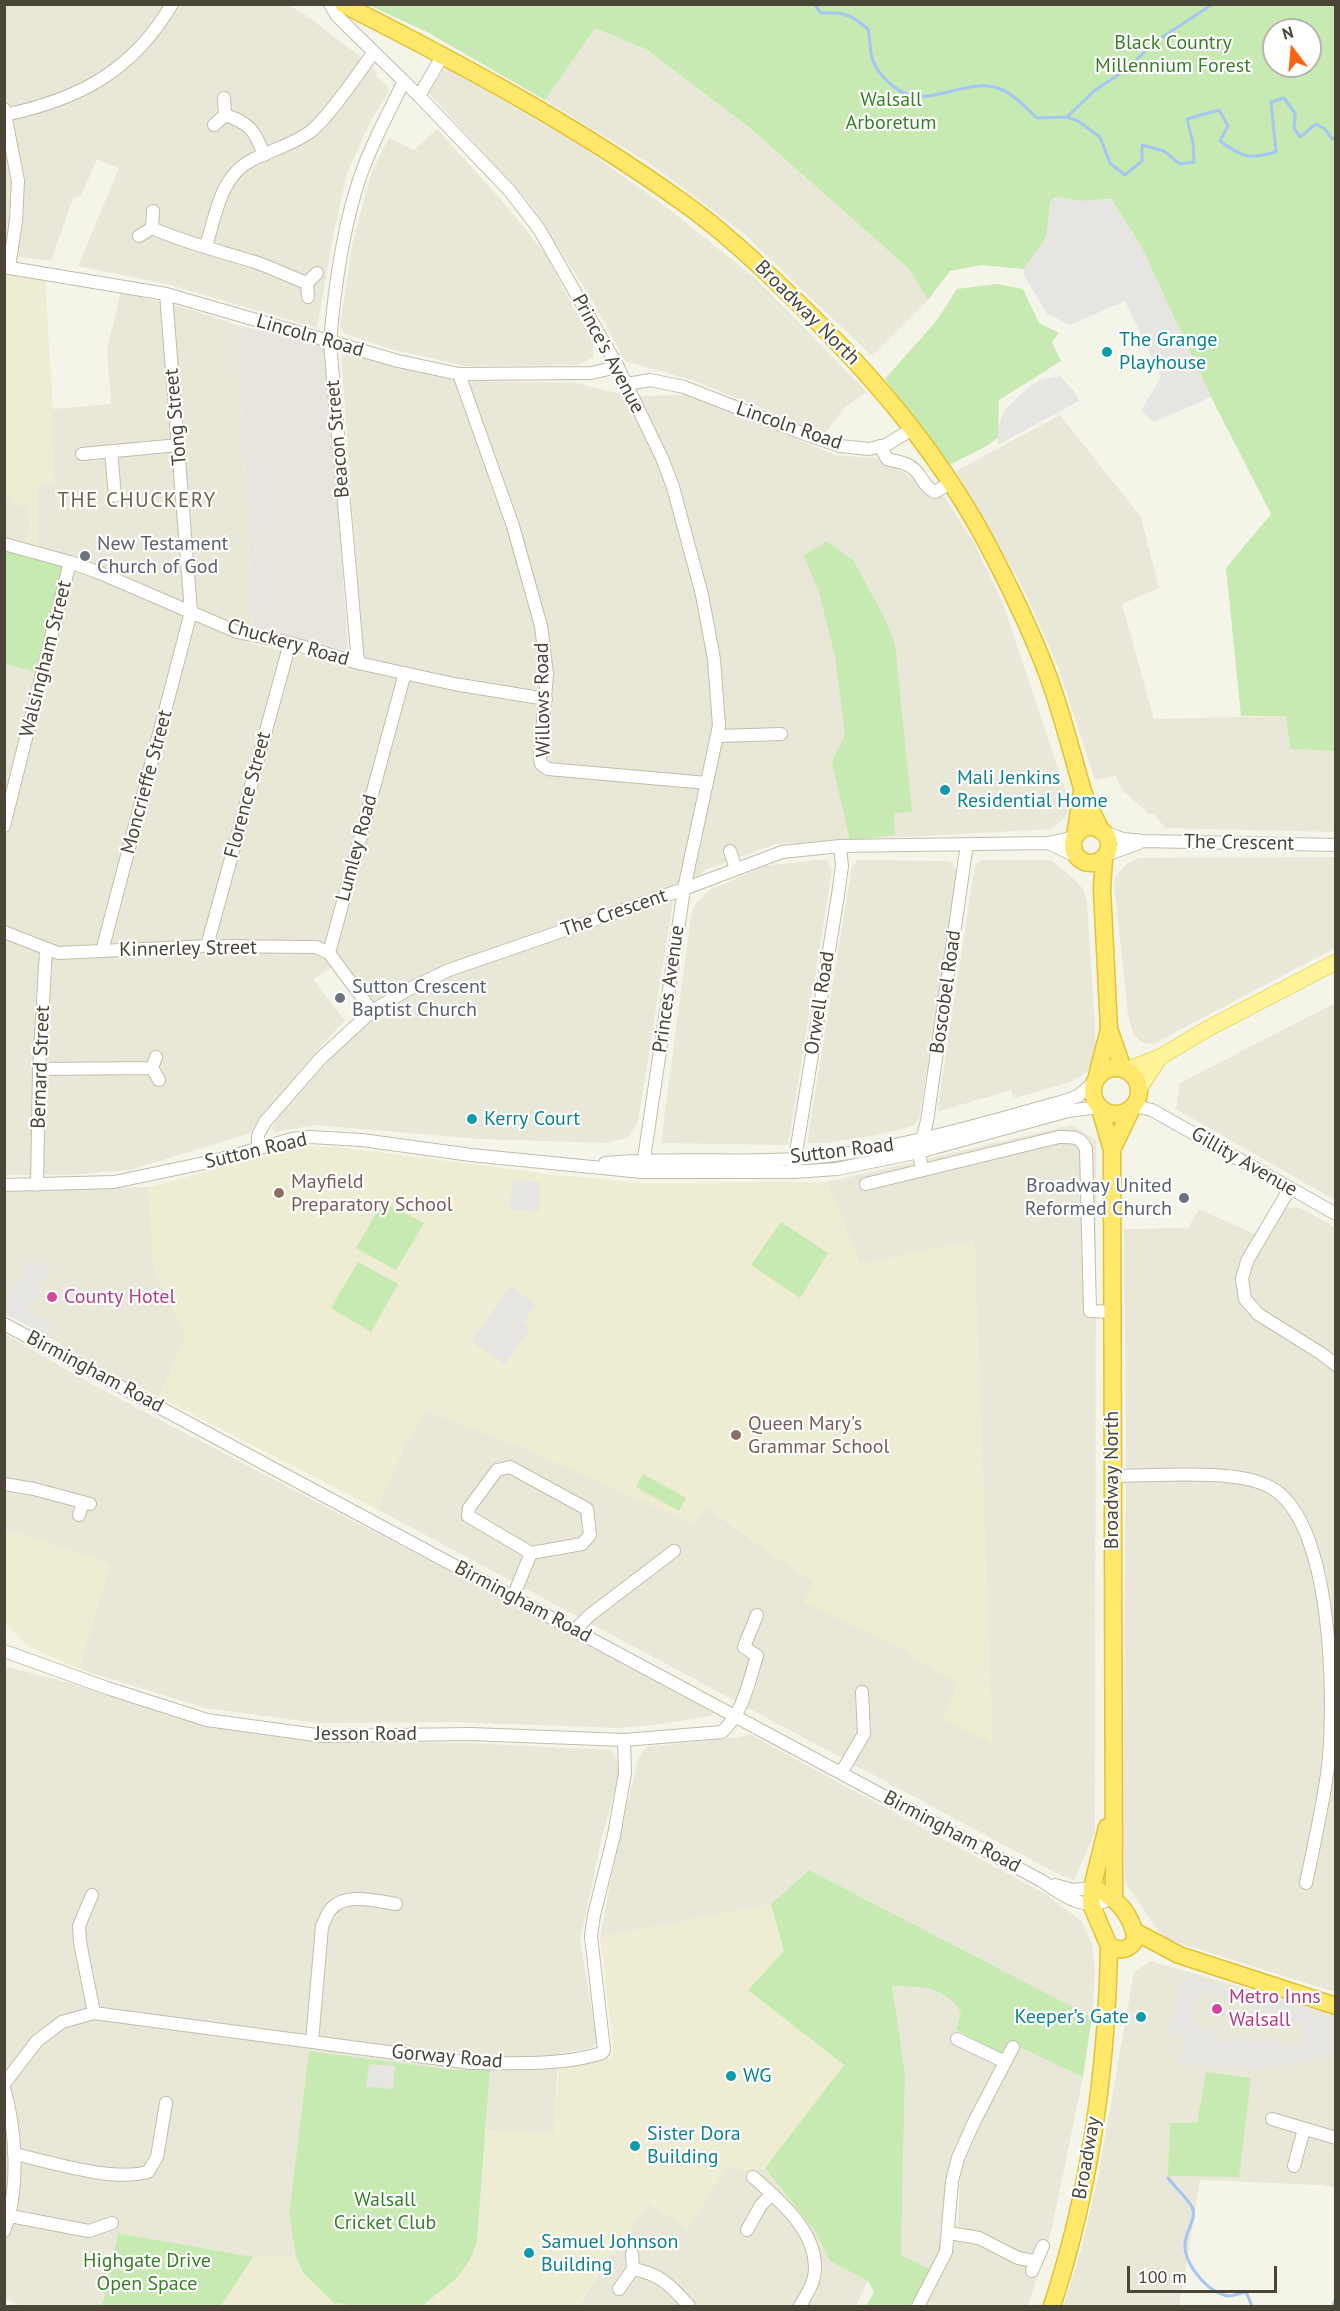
<!DOCTYPE html>
<meta charset="utf-8">
<style>
body{margin:0}
#map{position:relative;width:1340px;height:2311px;overflow:hidden;background:#f5f4e9;font-family:"PT Sans",sans-serif}
canvas{display:block}
.frame{position:absolute;inset:0;border:6px solid #494537;pointer-events:none}
.north{position:absolute;left:1262px;top:18px;width:60px;height:60px;box-sizing:border-box;background:#fff;border:2px solid #b6b5af;border-radius:50%;rotate:344deg;font-size:16px;font-weight:700;line-height:24px;text-align:center;color:#494537}
.north::after{content:'';display:block;margin:auto;width:21px;height:27px;background:#ff6316;clip-path:polygon(50% 0,100% 100%,50% 72%,0 100%)}
.scale{position:absolute;left:1127px;top:2266px;width:150px;height:27px;box-sizing:border-box;border:3px solid #494537;border-top:0;padding-left:8px;font-size:18px;line-height:21px;white-space:nowrap;color:#494537;-webkit-text-stroke:4px #fff;paint-order:stroke}
</style>
<div id="map">
<canvas width="1340" height="2311"></canvas>
<div class="frame"></div>
<div class="north">N</div>
<div class="scale">100 m</div>
</div>
<script>
const c = document.querySelector('canvas').getContext('2d');
c.lineJoin = 'round';
function paint(path, color) { c.fillStyle = color; c.fill(path, 'evenodd'); }
function strokePath(path, color, width, dash) { c.strokeStyle = color; c.lineWidth = width; c.lineCap = dash ? 'butt' : 'round'; c.setLineDash(dash || []); c.stroke(path); }
function write(font, color, halo, rows, align = 'center') {
  c.font = font + ' "PT Sans",sans-serif'; c.lineWidth = 4.5; c.setLineDash([]); c.textBaseline = 'middle'; c.strokeStyle = halo; c.fillStyle = color; for (const [text, x, y, turn = 0] of rows) {
    c.save(); c.translate(x, y); c.rotate((+turn || 0) * Math.PI / 180); c.textAlign = isNaN(turn) ? turn : align; if (halo) c.strokeText(text, 0, 0); c.fillText(text, 0, 0); c.restore();
  }
}
const residential = new Path2D(`
 M5,5H288L303,13L358,55L378,74L376,76L389,88L388,93L370,122L347,173L333,236L317,328L167,284L78,266L119,168L97,159L81,196L74,198L70,206L51,261L5,255Z
 M595,27L646,49L750,128L908,268L928,300L872,356L743,233L652,165L545,100Z
 M445,67L579,145L669,209L757,280L867,392L844,408L825,434L692,380L625,361L591,298L528,201L429,93Z
 M437,129L509,209L546,255L573,307L593,339V357L578,365L465,366L391,349L345,334L340,326L352,245L372,171L389,138L414,150Z
 M121,292L189,309L237,325L253,630L233,626L126,576L38,547V484L54,483L51,428L53,409L111,404L107,349Z
 M341,354L365,357L394,367L474,381L576,383L628,396L690,395L835,455L883,459L931,492L943,495L974,543L1003,604L1067,795L1069,807L1065,818L1051,829L776,844L705,870L673,902L638,1122L628,1137L608,1143L479,1139L315,1125L275,1132L272,1128L278,1116L336,1050L383,1011L434,983L428,972L377,1002H372L343,961L313,979L345,1021L329,1037L248,1134L130,1170L66,1175H5L4,664L46,674L72,565L78,573L101,579L252,644L364,670Z
 M1060,415L1141,517L1159,588L1122,604L1154,719L1286,716L1290,749L1335,751V832L1165,828L1154,814H1149L1122,790L1116,776L1095,780L1058,666L1024,590L956,471Z
 M4,469L7,496L29,505L30,529L26,547L5,541Z
 M1335,857V948L1153,1044L1143,1043L1133,1034L1128,1015L1114,882L1118,873L1127,864L1137,858Z
 M827,859L832,871L788,1145L661,1143L691,915L696,903L710,890L765,866Z
 M858,860L950,861L958,872L919,1119L913,1126L877,1135L828,1143H807L852,866Z
 M982,860H1051L1073,878L1084,890L1087,904L1096,1045L1090,1070L1071,1082L1014,1098L1011,1090L937,1112L975,865Z
 M1335,1003V1200L1176,1109L1180,1083Z
 M1072,1125L1096,1140L1095,1832L1074,1880L1060,1875L377,1509L404,1447L425,1410L524,1448L706,1507L789,1566L814,1582L804,1602L895,1645L958,1684L992,1743L974,1241L860,1264L827,1182Z
 M149,1187L154,1268L186,1337L159,1397L102,1368L5,1312V1189Z
 M1287,1207L1300,1208L1335,1227V1992L1163,1938L1126,1884L1123,1840L1126,1437L1124,1229L1188,1228L1199,1209L1266,1239Z
 M5,1334L95,1386L487,1591L713,1713L711,1716L655,1725L619,1728L453,1722L318,1723L205,1708L79,1669L110,1563L5,1529Z
 M4,1666L65,1682L200,1724L323,1742L468,1743L611,1750L619,1764L618,1779L602,1837L580,1941L597,2041L593,2047L558,2054L554,2134L486,2130L490,2070H454L309,2051L289,2214L296,2257H253L118,2233L102,2306H19L5,2298Z
 M749,1734L1047,1895L1081,1921L1092,1944L1095,1970L1092,2017L809,1870L771,1904L600,1937L619,1837L638,1760L642,1752L647,1747L740,1737Z
 M1151,1961L1335,2014V2188L1321,2185L1200,2180L1179,2306H1063L1081,2251L1098,2177L1134,1972Z
 M892,1986L924,1987L952,1998L961,2012L956,2030L1001,2053L1009,2043L1083,2077L1051,2232L1028,2306H925L957,2239L960,2179H948L944,2242L930,2269L901,2255L905,2072Z
 M727,2166L746,2171L765,2168L814,2230L830,2261L868,2281L856,2306H586L580,2303L648,2203L687,2229Z`);
const industrial = new Path2D(`
 M237,325L327,347L348,652L273,633L253,630Z`);
const education = new Path2D(`
 M4,274L45,279L53,409L51,428L54,483L38,484V547H26L30,529L29,505L13,506L7,496L4,469Z
 M301,1146L337,1147L557,1175L644,1183L827,1182L860,1264L974,1241L992,1744L943,1719L957,1684L895,1645L803,1602L814,1582L789,1566L707,1507L692,1524L524,1448L426,1410L404,1447L377,1509L159,1397L186,1337L154,1268L149,1187Z
 M5,1529L111,1563L79,1669L27,1646L5,1622Z
 M771,1904L784,1951L748,1990L844,2065L765,2168L746,2171L727,2166L687,2229L648,2204L580,2302L586,2306H422L442,2291L470,2260L477,2241L486,2130L554,2134L559,2066L611,2058L614,2053L600,1937Z
 M253,2257H296L304,2274L334,2303L359,2306H221Z`);
const green = new Path2D(`
 M369,5H1335V751L1290,749L1286,716H1241L1226,568L1271,514L1211,397L1141,246L1111,199L1081,201L1055,197L1050,202L1047,236L1024,269L981,265L950,271L928,300L908,268L750,128L646,49L595,28L545,100L427,32ZM1274,30H1310V66H1274Z
 M997,284L1023,289L1039,323L1059,333L1052,342L1061,361L999,400L998,438L983,448L949,465L885,379L937,320L957,289Z
 M826,541L853,560L884,617L895,644L912,812L894,813L895,835L850,840L832,762L845,735L835,656L819,592L804,556Z
 M4,549L67,564L40,673L5,664Z
 M383,1202L424,1223L396,1270L356,1248Z
 M781,1222L828,1253L800,1298L751,1265Z
 M358,1262L398,1284L371,1332L331,1308Z
 M643,1474L686,1498L679,1511L636,1487Z
 M809,1870L1092,2017L1083,2077L1010,2043L1001,2053L956,2030L961,2012C944,1986 922,1987 892,1986L905,2072L901,2255L930,2269L911,2306H866L874,2292L868,2281L830,2261L814,2230L765,2168L844,2065L748,1990L784,1951L771,1904Z
 M309,2051L454,2070H490L477,2241L470,2260L456,2279L422,2306H359L334,2303L304,2274L296,2257L289,2214Z
 M1206,2072L1251,2078L1239,2177L1168,2176L1170,2123H1197Z
 M118,2233L253,2257L221,2306H102Z`);
const parking = new Path2D(`
 M1056,197L1081,201L1111,199L1141,246L1211,397L1154,422L1141,411L1161,377L1125,301L1070,325L1047,314L1024,275V269L1047,236L1050,202Z
 M1060,376L1074,391L1079,401L998,445V428L1004,411L1024,391L1041,379Z
 M512,1180L540,1182L539,1211L510,1210Z
 M29,1259L50,1270L28,1311L54,1325L48,1336L5,1314V1306Z
 M510,1286L536,1305L523,1323L530,1329L505,1364L472,1342Z
 M1184,1974L1335,2018V2053L1255,2071L1180,2064L1185,2036L1167,2032ZM1200,1990L1306,2023L1298,2049L1259,2037L1257,2044L1233,2037L1229,2042L1223,2043L1217,2038V2032L1190,2024Z
 M369,2064L395,2066L393,2089L366,2087Z`);
const stream = new Path2D(`
 M814,4L821,13C844,12 850,14 868,29C870,37 870,55 873,61C877,70 885,80 893,86C925,114 964,75 1000,89C1014,94 1026,108 1037,118L1067,117L1078,121L1100,137L1110,163L1125,175L1142,161V145L1164,151L1180,164L1194,162L1193,143L1187,119L1219,110L1228,126L1220,141C1243,157 1248,160 1276,152L1271,102L1284,98L1295,113L1294,128L1300,137L1316,124L1325,129L1332,139L1336,138
 M1068,116L1094,91L1124,71L1158,40L1213,4
 M1168,2178C1174,2186 1188,2199 1192,2207C1197,2217 1188,2228 1186,2238C1180,2259 1204,2289 1224,2295C1231,2298 1239,2293 1246,2292L1252,2306
 M1333,2306L1336,2297`);
const minor = new Path2D(`
 M330,4L337,16L419,96L509,190L539,229L618,367L662,458L673,487L702,595L714,659L719,726L684,889L642,1172
 M419,96L443,55
 M4,109L18,181L16,221L9,267
 M4,115C78,100 133,71 172,4
 M225,115C250,123 255,131 264,155
 M214,125L225,115L224,98
 M152,228C185,243 220,251 255,262C273,268 290,277 307,283
 M139,236L152,228L153,211
 M206,246C216,215 220,176 252,160C271,150 292,145 310,132C329,117 358,74 373,53
 M4,267L166,294L398,361L459,374L591,373L618,367
 M308,297L307,283L317,273
 M459,374L513,526L541,626L547,674L540,757L541,764L548,769L707,783
 M627,384L650,380L684,387L802,433L840,446L869,449L886,445L914,428
 M880,446L887,459C897,462 907,462 915,470C923,478 924,487 935,492L950,483
 M111,451L115,496
 M82,454L179,445
 M4,544L70,562L100,573L237,632L290,643L358,663L454,684L546,699
 M358,663L330,343C334,292 341,241 355,193C366,154 386,118 403,83
 M718,736L781,734
 M4,826L70,562
 M1103,832L1123,839L1143,841L1336,845
 M1048,843L1078,857
 M730,851L736,869
 M1106,855L1139,843
 M4,932L58,953L207,946L316,947L329,953L372,1011
 M207,946L290,643
 M102,951L191,612L166,294
 M329,953L405,673
 M156,1057L152,1068L159,1080
 M39,1069L152,1068
 M1134,1106L1152,1110L1336,1214
 M258,1149V1135L265,1122L321,1058L372,1011L409,989L449,970L684,889L782,852L840,846L1048,843L1075,837
 M605,1163C669,1157 733,1163 797,1159C888,1152 976,1126 1064,1101L1078,1096L1093,1083
 M794,1165L838,895L842,866L840,846
 M922,1170L919,1152L927,1121L967,844
 M866,1184L1059,1137C1073,1137 1080,1136 1086,1149L1090,1311L1112,1312
 M4,1185L114,1182L214,1161L292,1139L310,1137L362,1140L471,1155L642,1172H793L837,1169L919,1152L1068,1111L1098,1107
 M37,1185L39,1069L46,950
 M1290,1188L1247,1261L1242,1279L1245,1299L1258,1314L1322,1354L1336,1365
 M4,1324L1042,1881C1065,1897 1086,1913 1114,1897
 M1113,1476C1154,1476 1236,1468 1270,1487C1334,1521 1335,1703 1328,1767C1323,1806 1314,1845 1306,1883
 M4,1484L34,1489L90,1504
 M79,1515L83,1502
 M513,1597L531,1553L468,1516L469,1508L497,1470L510,1467L587,1509L590,1535L582,1544L531,1553
 M575,1630L590,1615L674,1551
 M4,1651L107,1688L207,1720L323,1736L471,1734L624,1740L722,1732C744,1711 748,1684 757,1656L744,1647L757,1615
 M841,1773L864,1734L862,1692
 M1055,1885L1073,1890L1092,1888
 M92,1895L79,1926L80,1942L94,2013
 M957,2039L1005,2062
 M312,2042L322,1926C325,1921 327,1913 331,1909C345,1892 377,1901 396,1904
 M4,2084L37,2041L62,2022L94,2013L471,2063C514,2063 561,2066 602,2053L604,2050L591,1936L594,1915L614,1835L625,1773L624,1740
 M4,2088C16,2129 20,2190 4,2231
 M1272,2119L1336,2138
 M14,2154C52,2162 110,2182 148,2172L157,2157L166,2103
 M1294,2166L1304,2129
 M753,2177C780,2201 822,2235 814,2277C812,2287 805,2297 800,2306
 M10,2216L89,2231L112,2223
 M747,2230L761,2205L772,2194
 M949,2233L979,2238L1018,2258L1034,2261
 M633,2269C661,2274 671,2286 689,2306
 M1032,2271L1043,2246
 M619,2289L633,2269L632,2254
 M918,2306L946,2252L952,2181L958,2158L974,2122L1013,2047`);
const major = new Path2D(`
 M1126,1070L1160,1057L1209,1028L1336,962
 M1139,1089L1160,1057`);
const highway = new Path2D(`
 M343,4C459,63 575,125 681,201C721,229 757,263 792,297C867,369 934,446 984,538C1006,579 1027,622 1044,665C1060,705 1070,747 1082,788C1086,803 1095,817 1101,831
 M1073 845a18 18 0 1 1 36 0a18 18 0 1 1-36 0Z
 M1075,836L1082,791
 M1109,1029L1123,1069
 M1093 1091a23 23 0 1 1 46 0a23 23 0 1 1-46 0Z
 M1097,1076L1109,1029L1102,889L1104,857
 M1100,1109L1112,1150L1114,1897
 M1112,1150L1132,1108
 M1092,1888C1116,1896 1131,1913 1136,1939C1129,1950 1121,1952 1109,1946L1091,1904L1092,1888L1107,1827
 M1134,1931L1179,1955L1336,2006
 M1052,2306C1090,2191 1107,2068 1109,1946`);
const markers = [
 [1107,352,6,"#0f9aa8"],
 [85,556,6,"#6b7280"],
 [945,790,6,"#0f9aa8"],
 [340,998,6,"#6b7280"],
 [472,1119,6,"#0f9aa8"],
 [279,1193,6,"#8d6e63"],
 [1184,1198,6,"#6b7280"],
 [52,1297,6,"#d1479c"],
 [736,1435,6,"#8d6e63"],
 [1217,2009,6,"#d1479c"],
 [1141,2017,6,"#0f9aa8"],
 [731,2076,6,"#0f9aa8"],
 [635,2146,6,"#0f9aa8"],
 [529,2253,6,"#0f9aa8"]
];
const parkNames = [
 ["Black Country",1173,43],
 ["Millennium Forest",1173,66],
 ["Walsall",891,100],
 ["Arboretum",891,123],
 ["Walsall",385,2200],
 ["Cricket Club",385,2223],
 ["Highgate Drive",147,2261],
 ["Open Space",147,2284]
];
const streetNames = [
 ["Broadway North",807,313,45],
 ["Lincoln Road",310,336,16],
 ["Prince's Avenue",608,354,62],
 ["Tong Street",176,417,-95],
 ["Lincoln Road",789,426,19],
 ["Beacon Street",338,439,-95],
 ["Chuckery Road",288,643,16],
 ["Walsingham Street",46,659,-76],
 ["Willows Road",543,700,-91],
 ["Moncrieffe Street",147,782,-75],
 ["Florence Street",248,795,-75],
 ["The Crescent",1239,843,1],
 ["Lumley Road",357,848,-75],
 ["The Crescent",614,913,-19],
 ["Kinnerley Street",188,949,-1],
 ["Princes Avenue",669,989,-82],
 ["Boscobel Road",946,992,-82],
 ["Orwell Road",820,1003,-81],
 ["Bernard Street",41,1067,-88],
 ["Sutton Road",256,1151,-13],
 ["Sutton Road",842,1151,-7],
 ["Gillity Avenue",1244,1162,30],
 ["Birmingham Road",95,1372,28],
 ["Broadway North",1112,1480,-90],
 ["Birmingham Road",523,1602,28],
 ["Jesson Road",366,1734],
 ["Birmingham Road",952,1832,28],
 ["Gorway Road",447,2057,5],
 ["Broadway",1087,2158,-80]
];
const cultureNames = [
 ["The Grange",1119,340],
 ["Playhouse",1119,363],
 ["Mali Jenkins",957,778],
 ["Residential Home",957,801],
 ["Kerry Court",484,1119],
 ["Keeper’s Gate",1129,2017,"right"],
 ["WG",743,2076],
 ["Sister Dora",647,2134],
 ["Building",647,2157],
 ["Samuel Johnson",541,2242],
 ["Building",541,2265]
];
const worshipNames = [
 ["New Testament",97,544],
 ["Church of God",97,567],
 ["Sutton Crescent",352,987],
 ["Baptist Church",352,1010],
 ["Broadway United",1172,1186,"right"],
 ["Reformed Church",1172,1209,"right"]
];
const educationNames = [
 ["Mayfield",291,1182],
 ["Preparatory School",291,1205],
 ["Queen Mary's",748,1424],
 ["Grammar School",748,1447]
];
const hotelNames = [
 ["County Hotel",64,1297],
 ["Metro Inns",1229,1997],
 ["Walsall",1229,2020]
];
const neighbourhoodNames = [
 ["THE CHUCKERY",137,501]
];
paint(residential, '#e9e7d7');
paint(industrial, '#e8e5de');
paint(education, '#eeecd3');
paint(green, '#c6eab1');
paint(parking, '#e7e5e1');
strokePath(stream, '#a5c5f3', 3);
strokePath(minor, '#c1beab', 14);
strokePath(major, '#e8d865', 17);
strokePath(highway, '#e2c236', 19);
strokePath(minor, '#fff', 12);
strokePath(major, '#fff498', 15);
strokePath(highway, '#ffe86a', 16);
for (const [x, y, r, color] of markers) { const dot = new Path2D(); dot.arc(x, y, r, 0, 2 * Math.PI); c.fillStyle = color; c.fill(dot); strokePath(dot, '#fff', 2); }
write('20px', '#397e28', '#fff', parkNames);
write('20px', '#494537', '#fff', streetNames);
write('20px', '#0d838f', '#fff', cultureNames, 'left');
write('20px', '#5b616d', '#fff', worshipNames, 'left');
write('20px', '#785e54', '#fff', educationNames, 'left');
write('20px', '#b23c85', '#fff', hotelNames, 'left');
c.letterSpacing = '1.5px';
write('21px', '#6c664e', '#fff', neighbourhoodNames);
c.letterSpacing = '0px';
</script>
